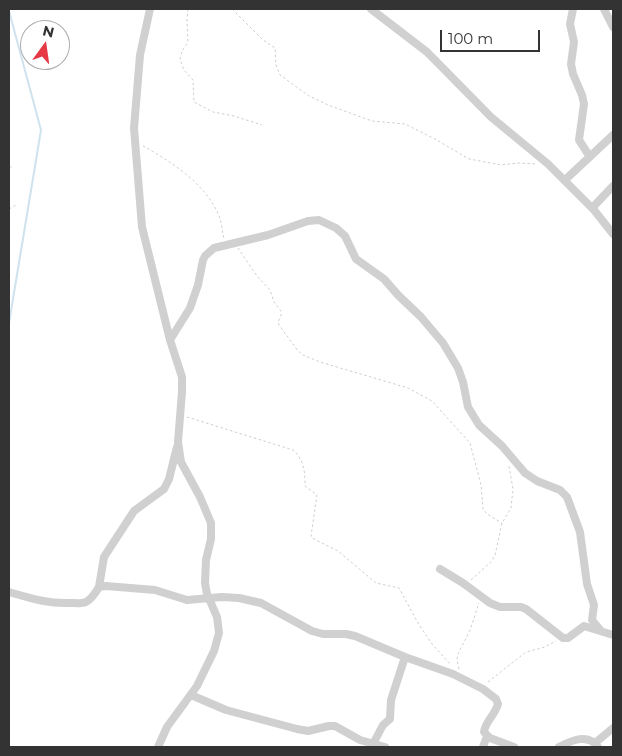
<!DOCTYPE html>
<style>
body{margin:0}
#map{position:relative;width:622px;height:756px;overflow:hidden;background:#fff;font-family:Montserrat,sans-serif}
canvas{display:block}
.frame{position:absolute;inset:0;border:10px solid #333;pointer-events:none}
.north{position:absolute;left:20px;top:20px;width:50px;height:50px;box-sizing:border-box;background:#fff;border:1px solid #adadad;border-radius:50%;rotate:14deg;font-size:14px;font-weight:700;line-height:20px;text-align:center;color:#333}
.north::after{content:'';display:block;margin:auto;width:18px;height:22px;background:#e63946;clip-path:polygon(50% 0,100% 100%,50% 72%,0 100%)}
.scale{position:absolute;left:440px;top:30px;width:100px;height:22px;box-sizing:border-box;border:2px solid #333;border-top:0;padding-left:6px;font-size:15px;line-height:18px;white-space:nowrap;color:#333;-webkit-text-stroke:4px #fff;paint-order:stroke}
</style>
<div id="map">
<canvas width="622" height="756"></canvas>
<div class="frame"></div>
<div class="north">N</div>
<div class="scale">100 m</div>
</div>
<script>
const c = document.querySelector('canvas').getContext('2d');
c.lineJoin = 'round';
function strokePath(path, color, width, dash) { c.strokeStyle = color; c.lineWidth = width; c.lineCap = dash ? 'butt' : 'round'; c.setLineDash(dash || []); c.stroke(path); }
const stream = new Path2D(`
 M9,11L41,130L9,323`);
const path = new Path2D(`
 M188,9L187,21L188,42L182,51L180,59L184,70L193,80L194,102L213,112L234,116L262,125
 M232,9L263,40L275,48L276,65L280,75L309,96L328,105L372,121L405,124L435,139L469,159L501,165L518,163L537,164
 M143,146C172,162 206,184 219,216C222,223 222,231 224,239
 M9,167H12
 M9,209L18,204
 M238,248L257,276L270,290L274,302L281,311V316L278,322L279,325L298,351L303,355L320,362L408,388L432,401L470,443L481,485L483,509L487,514L502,523
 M187,417L293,450C304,459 305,472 305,486L317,495L311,536L312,538L338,551L376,583L399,588L418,623L432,644L451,665
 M471,580L492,561L495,555L502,523L511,508L513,489L509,466
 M459,669L457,660L458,654L470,630L479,603
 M488,682L526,652L545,647L556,641`);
const street = new Path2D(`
 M150,9L140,55L134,128L142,227L170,340L182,377V392L178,442L181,462L200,497L211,523V539L206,560L205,583L207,594L217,617L219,633L214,651L197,686L167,727L158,747
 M371,9L427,52L491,117L548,164L594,210L613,234
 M573,9L570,24L574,42L571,64L573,74L582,95L584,104L579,140L590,157
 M604,9L613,27
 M565,180L613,135
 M592,208L613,186
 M170,340L190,308L198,285L203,260L205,256L214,248L268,235L308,221L319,220L336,228L345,236L356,259L384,279L398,295L421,317L443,343L458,368L463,382L468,407L479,425L502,446L525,473L537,481L560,490L567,497L580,532L587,584L594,605L592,620L601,631
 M440,569L463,583L490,603L500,607H521L526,609L563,638H568L584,626L613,635
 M99,587L104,557L134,511L164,489L169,479L177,447
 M9,592C30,598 48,604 70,603C75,603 81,604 86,602C92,599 96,592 99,587L106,586L155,590L187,600L222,597L239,598L261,603L312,631L323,634H346L355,636L405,657L453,674L483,689L496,699L498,704C495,715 485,722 484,732L490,738L514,747
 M191,695L226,710L297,729L308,731L329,726H335L360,740L385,747
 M595,743L613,728
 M373,744L383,725L390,719L391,700L405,657
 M483,747L487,736
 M559,747C572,740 588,733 598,747`);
strokePath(stream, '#cfe2ee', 2);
strokePath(path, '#cdcdcd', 1, [2.5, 2.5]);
strokePath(street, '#d0d0d0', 8);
</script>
